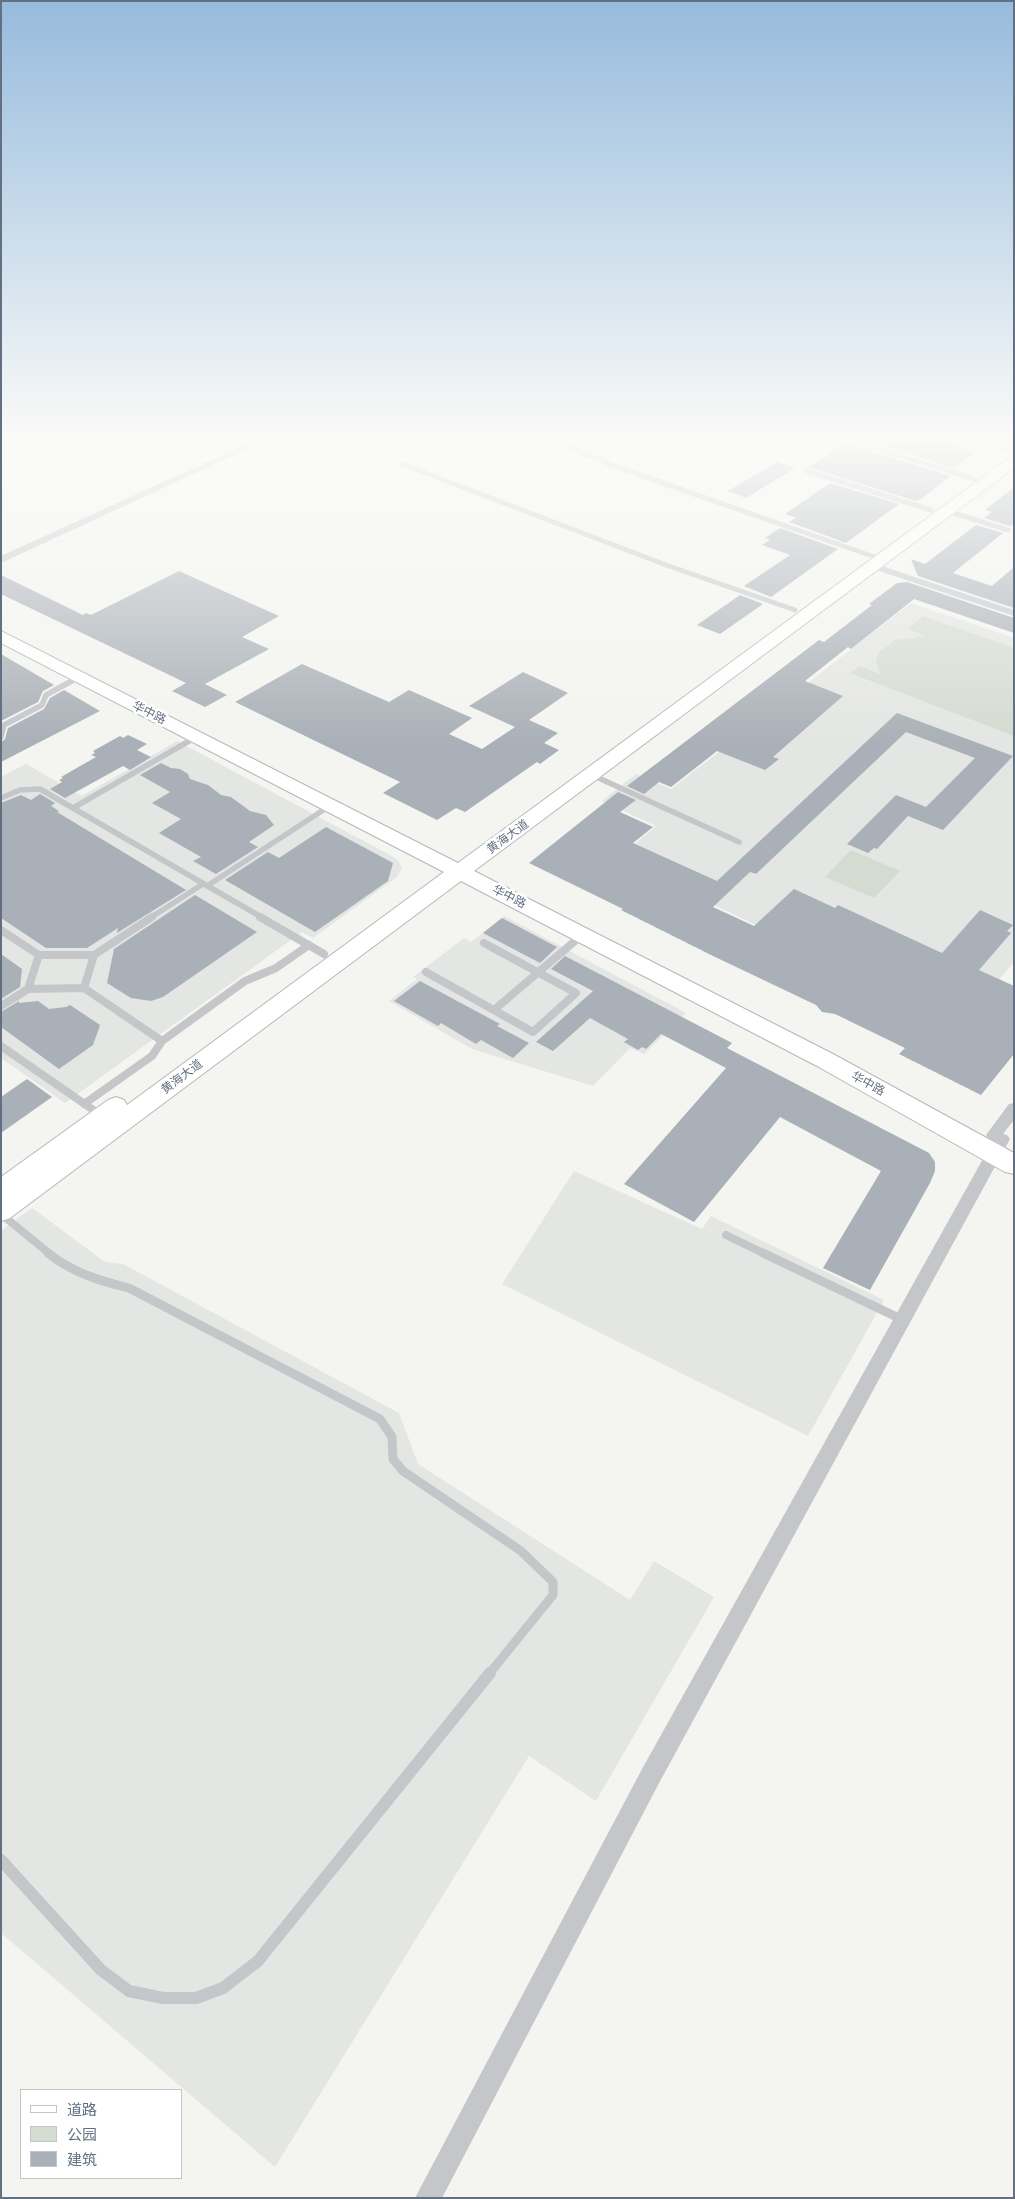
<!DOCTYPE html>
<meta charset="utf-8">
<style>
body{margin:0}
#map{position:relative;width:1015px;height:2199px;overflow:hidden;background:#f4f4f0;font-family:"PT Sans Narrow","Noto Sans SC",sans-serif}
canvas{display:block}
.frame{position:absolute;inset:0;border:2px solid #627082;pointer-events:none}
.legend{position:absolute;left:20px;top:2089px;width:162px;height:90px;box-sizing:border-box;background:#fff;border:1px solid #c0c6cd;margin:0;padding:6px 9px;list-style:none;font-size:15px;color:#627082}
.legend li{display:flex;align-items:center;gap:10px;height:25px}
.legend b{width:25px;border:1px solid #c0c6cd}
</style>
<div id="map">
<canvas width="1015" height="2199"></canvas>
<div class="frame"></div>
<ul class="legend">
<li><b style="height:6px;background:#fff"></b>道路</li>
<li><b style="height:14px;background:#d4dbd1"></b>公园</li>
<li><b style="height:14px;background:#a9b0b7"></b>建筑</li>
</ul>
</div>
<script>
const c = document.querySelector('canvas').getContext('2d');
c.lineJoin = 'round';
function paint(path, color) { c.fillStyle = color; c.fill(path, 'evenodd'); }
function strokePath(path, color, width, dash) { c.strokeStyle = color; c.lineWidth = width; c.lineCap = dash ? 'butt' : 'round'; c.setLineDash(dash || []); c.stroke(path); }
function write(font, color, halo, rows, align = 'center') {
  c.font = font + ' "PT Sans Narrow","Noto Sans SC",sans-serif'; c.lineWidth = 5; c.setLineDash([]); c.textBaseline = 'middle'; c.strokeStyle = halo; c.fillStyle = color; for (const [text, x, y, turn = 0] of rows) {
    c.save(); c.translate(x, y); c.rotate((+turn || 0) * Math.PI / 180); c.textAlign = isNaN(turn) ? turn : align; if (halo) c.strokeText(text, 0, 0); c.fillText(text, 0, 0); c.restore();
  }
}
const built = new Path2D(`
 M911,603L1014,638V962L966,1019L927,1006L617,859L656,826L602,801L636,774L671,789Z
 M177,741L388,854L398,860L402,868L397,877L313,938L302,932L65,1103L1,1058V777L26,764L82,796Z
 M504,916L686,1013L644,1054L630,1048L593,1086L472,1049L389,1001L417,979L413,977L464,938L471,942Z
 M574,1171L702,1229L711,1216L884,1300L808,1436L502,1284Z
 M32,1208L105,1262L123,1264L399,1413L418,1464L630,1600L654,1561L714,1597L596,1801L529,1756L275,2167L1,1933V1231Z`);
const green = new Path2D(`
 M923,616L1014,648V736L850,673L860,666L880,674L876,662L879,652L895,640L926,636L908,629Z
 M851,850L900,871L874,898L825,877Z`);
const building = new Path2D(`
 M858,435H926L959,444L974,454L953,468L856,437Z
 M846,443L951,476L921,499L916,501L808,467Z
 M777,462L795,468L746,498L728,491Z
 M830,483L899,504L846,543L789,522L796,518L785,514Z
 M1014,487V524L1010,526L984,518L992,512L985,510Z
 M976,525L1003,533L953,573L992,586L1014,567V608L918,576L911,559L925,564Z
 M780,528L838,549L771,597L744,586L790,555L762,545L770,540L765,538Z
 M179,571L279,616L242,637L269,649L205,684L227,695L205,707L172,691L186,683L1,594V575L83,615L86,613L91,615Z
 M907,582L1014,618V633L914,599L851,649L848,647L805,681L843,696L773,757L779,759L765,770L717,751L671,787L659,782L644,794L627,786L819,640L824,642L872,605L869,604L897,583Z
 M740,595L763,604L720,634L697,625Z
 M1,654L54,685L43,691L38,702L1,721Z
 M302,664L389,702L409,690L472,718L449,734L482,749L515,727L469,706L523,672L568,693L529,720L558,733L544,743L559,750L540,764L537,762L465,812L456,808L437,820L383,793L400,782L235,702Z
 M64,690L100,711L1,762V742L5,739L8,728L44,709L50,698Z
 M897,713L1013,756L943,830L908,816L877,849L874,848L868,853L847,844L896,795L926,807L975,758L906,732L756,874L750,872L713,907L754,926L794,889L835,908L838,905L942,953L980,910L1013,925L1007,931L1011,933L979,970L1014,986V1054L981,1095L899,1054L905,1048L835,1014L822,1012L816,1005L711,955L621,910L623,909L529,863L618,792L636,800L620,812L653,827L633,843L717,881Z
 M128,735L147,744L137,750L151,757L130,770L123,766L65,798L50,789L62,782L59,780L63,778L61,777L96,757L91,755L95,753L93,751L120,736L123,738Z
 M161,763L171,768L180,769L188,774L190,779L208,785L221,795L231,797L250,811L266,815L274,825L249,842L258,847L216,874L193,861L201,857L159,833L181,819L152,803L170,792L140,775Z
 M40,794L55,803L51,806L59,811L57,812L186,890L117,933L118,928L87,948H46L1,918V803L21,795L31,800Z
 M326,827L393,863L388,881L315,932L225,880L268,852L279,858Z
 M195,895L257,932L163,997L151,1001L131,998L107,983L114,949Z
 M502,918L557,947L540,963L483,933Z
 M1,954L22,969L20,987L1,999Z
 M565,956L732,1043L727,1048L929,1153L935,1162V1171L930,1183L870,1290L823,1268L881,1171L780,1117L694,1222L624,1184L726,1068L661,1034L646,1049L642,1047L638,1050L624,1042L628,1039L590,1018L553,1051L536,1042L593,991L551,969Z
 M420,981L500,1024L497,1026L529,1043L513,1058L481,1040L476,1044L441,1023L438,1026L394,1001Z
 M19,1001V1003L38,1001L49,1009L66,1007L70,1005L100,1025L93,1045L59,1069L1,1027V1012Z
 M27,1079L52,1097L1,1133V1097Z`);
const laneFar4 = new Path2D(`
 M835,435L974,479
 M402,464L666,565L795,610
 M807,471L931,510
 M947,511L1008,530`);
const laneFar3 = new Path2D(`
 M1,737L4,725L42,705L46,695L79,677
 M592,775L739,842
 M1,798L20,790L40,789L263,918
 M73,808L196,737
 M207,886L331,805
 M150,918L203,884`);
const laneFar2 = new Path2D(`
 M260,917L324,954
 M1,930L39,955
 M39,955H94L84,988L28,989Z
 M94,955L152,917
 M426,972L533,1032L576,993L484,943
 M84,988L162,1041
 M1,1006L28,989
 M494,1010L582,935
 M1,1046L102,1116
 M84,1104L152,1056L162,1041L245,981L276,968L309,945
 M1,1214L50,1254
 M726,1235L765,1254`);
const laneFar1 = new Path2D(`
 M48,1253C71,1272 100,1281 129,1288L380,1419L392,1437L393,1459L403,1471L521,1551L553,1582V1595L489,1674
 M763,1253L903,1320`);
const lane = new Path2D(`
 M1,1860L101,1970L129,1991L163,1998H196L223,1988L258,1961L490,1673`);
const street = new Path2D(`
 M266,435H278L1,563V556Z
 M538,435H550L617,464L876,555L874,557H868L611,468Z
 M873,563L1014,610V616L870,568L868,566Z
 M1014,1103V1120L1003,1134L1007,1135L1010,1139L658,1785L442,2198H415L642,1769L993,1141L989,1139L986,1135L1009,1104Z`);
const secondary = new Path2D(`
 M12,435H29L1,448V440Z
 M967,435H986L1014,445V453Z`);
const primary = new Path2D(`
 M1014,457V468L474,871L833,1054L1014,1153V1174L1005,1172L817,1066L461,881L10,1218L1,1221V1177L108,1100L116,1097L124,1100L127,1105L444,872L1,643V631L458,863L1009,458Z`);
const streetNames = [
 ["华中路",149,713,27],
 ["黄海大道",508,837,-36],
 ["华中路",509,897,27],
 ["黄海大道",182,1077,-37],
 ["华中路",868,1084,29]
];
paint(built, '#e4e6e3');
paint(green, '#d4dbd1');
paint(building, '#a9b0b7');
strokePath(secondary, '#b6b9be', 3);
strokePath(primary, '#b4b7bc', 2);
strokePath(laneFar4, '#c4c6ca', 5);
strokePath(laneFar3, '#c4c6ca', 5.5);
strokePath(laneFar2, '#c4c6ca', 8);
strokePath(laneFar1, '#c4c6ca', 9);
strokePath(lane, '#c4c6ca', 12);
paint(street, '#c4c6ca');
paint(secondary, '#fff');
paint(primary, '#fff');
const sky = c.createLinearGradient(0, 0, 0, 743);
sky.addColorStop(0, '#96bbdd');
sky.addColorStop(0.59, '#fafaf8');
sky.addColorStop(1, '#fafaf800');
c.fillStyle = sky;
c.fillRect(0, 0, 1015, 743);
write('12px', '#627082', '#fff', streetNames);
</script>
